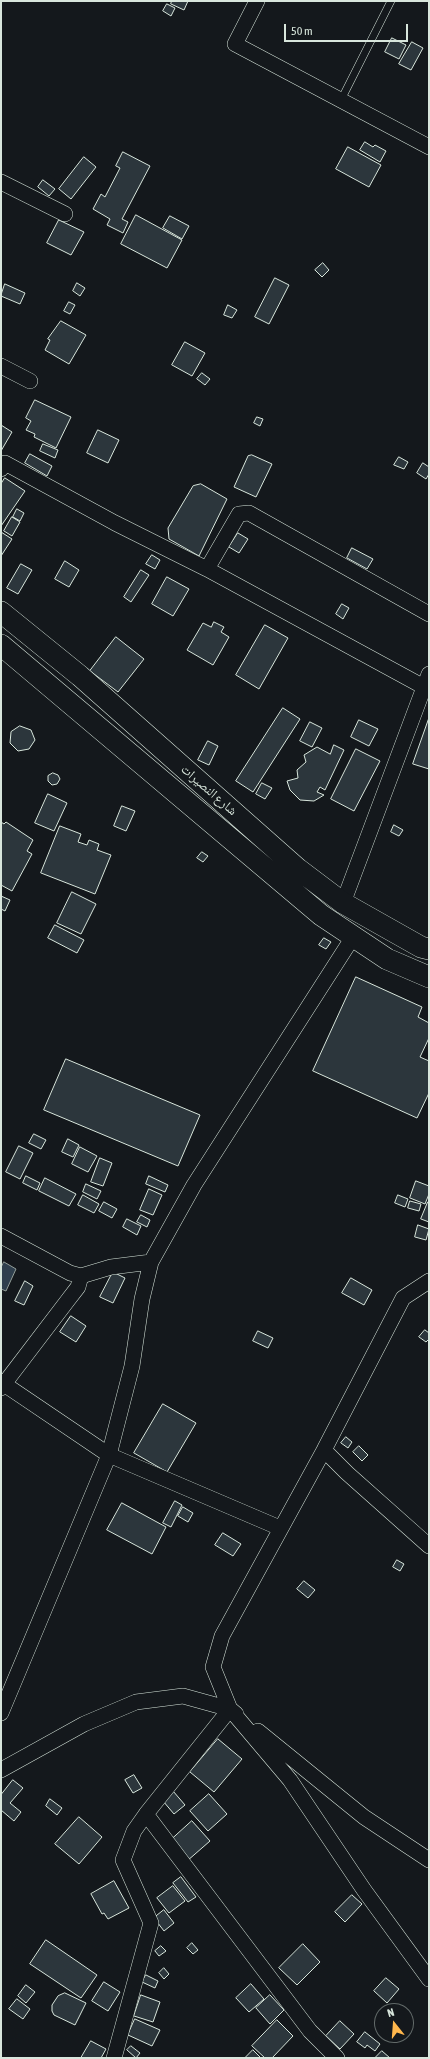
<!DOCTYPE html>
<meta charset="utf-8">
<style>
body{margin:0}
#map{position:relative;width:430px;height:2059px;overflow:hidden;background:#14181c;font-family:"Asap Condensed",sans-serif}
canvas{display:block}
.frame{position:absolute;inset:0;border:2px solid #d8e6dc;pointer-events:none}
.north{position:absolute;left:374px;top:2003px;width:40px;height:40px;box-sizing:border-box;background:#14181c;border:1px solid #626a69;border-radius:50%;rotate:343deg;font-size:11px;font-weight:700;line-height:16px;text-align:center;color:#d8e6dc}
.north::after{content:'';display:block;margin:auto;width:14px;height:18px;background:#ffb74d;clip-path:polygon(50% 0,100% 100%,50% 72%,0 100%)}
.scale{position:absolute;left:284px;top:24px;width:124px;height:18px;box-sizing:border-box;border:2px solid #d8e6dc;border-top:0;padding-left:5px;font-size:12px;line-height:14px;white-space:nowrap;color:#d8e6dc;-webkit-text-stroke:3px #14181c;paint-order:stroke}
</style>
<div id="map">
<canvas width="430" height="2059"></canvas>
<div class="frame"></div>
<div class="north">N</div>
<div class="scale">50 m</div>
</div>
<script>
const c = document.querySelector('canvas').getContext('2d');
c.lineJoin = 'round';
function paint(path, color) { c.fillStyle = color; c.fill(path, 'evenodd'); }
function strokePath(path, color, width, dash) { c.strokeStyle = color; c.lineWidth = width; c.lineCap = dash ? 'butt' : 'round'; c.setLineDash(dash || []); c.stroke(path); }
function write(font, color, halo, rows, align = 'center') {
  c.font = font + ' "Asap Condensed","Noto Naskh Arabic",sans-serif'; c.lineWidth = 3; c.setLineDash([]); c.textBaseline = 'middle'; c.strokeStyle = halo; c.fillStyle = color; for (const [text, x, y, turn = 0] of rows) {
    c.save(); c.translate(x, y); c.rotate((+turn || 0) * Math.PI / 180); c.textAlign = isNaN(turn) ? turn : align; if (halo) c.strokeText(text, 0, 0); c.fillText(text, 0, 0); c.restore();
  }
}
const water = new Path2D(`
 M4,1262L16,1269L6,1291L1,1289V1268Z`);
const building = new Path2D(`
 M172,1H188L184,10L171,4Z
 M167,4L175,8L171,16L163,11Z
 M392,38L406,45L399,59L385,52Z
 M412,42L423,48L411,70L399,64Z
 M365,142L373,147L375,145L386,151L380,162L360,150Z
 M348,147L381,165L369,187L336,169Z
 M123,152L150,166L122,219L128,222L123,233L107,225L110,219L93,209L101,194L105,197L120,168L116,166Z
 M84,157L96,167L71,199L59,189Z
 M43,180L55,189L49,196L38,187Z
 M136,215L182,240L167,268L121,244Z
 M170,216L189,226L182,239L163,228Z
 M59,220L84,232L71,255L47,243Z
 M323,263L329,270L322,277L315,270Z
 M275,278L289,285L269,324L255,317Z
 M77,283L85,288L80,296L73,291Z
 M5,284L25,293L20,304L1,296Z
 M69,302L75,305L70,314L64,311Z
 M228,305L237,310L232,318L224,315Z
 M61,321L86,335L69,364L45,350L50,340L48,339Z
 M185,342L205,353L192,376L172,365Z
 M202,373L210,379L205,385L197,379Z
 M35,400L71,417L56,448L34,437L35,434L26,430L31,421L26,418Z
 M257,417L263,419L260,426L254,423Z
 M1,425L12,432L1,451Z
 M98,430L119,440L108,463L87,453Z
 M43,444L58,450L55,458L40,451Z
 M30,454L52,466L47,476L25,463Z
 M252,455L272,464L256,497L234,487L248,456Z
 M399,457L408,462L404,469L394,465Z
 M423,463L429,467V474L426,479L417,473Z
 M5,478L25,491L1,526V484Z
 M201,484L227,499L199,556L169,539L168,528L193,486Z
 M17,509L24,513L20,521L13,517Z
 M12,517L20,522L12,536L4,531Z
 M1,532L12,539L1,556Z
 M238,533L248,539L239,553L229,547Z
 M352,548L373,559L367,569L347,558Z
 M152,555L160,560L155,569L146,564Z
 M65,561L79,570L69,587L55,579Z
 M21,564L32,570L18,594L7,588Z
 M141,570L149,575L131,602L124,597Z
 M167,577L189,589L173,616L152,604Z
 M342,604L349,608L343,619L336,614Z
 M214,622L224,627L221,632L229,637L213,665L187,650L203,623L211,627Z
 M265,625L288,638L259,689L236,675Z
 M116,637L144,659L118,692L90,671Z
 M283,708L300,719L253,792L236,781Z
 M429,718V769L413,764Z
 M359,720L378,729L369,746L351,737Z
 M310,722L322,728L312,747L300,741Z
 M20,726L31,730L35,740L29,749L18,751L10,743L11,732Z
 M208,741L218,746L209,765L198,760Z
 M334,745L344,750L325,790L320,787L317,792L324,795L314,801L300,800L290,790L287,781L298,778L297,770L306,762L304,755L317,747L330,754Z
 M356,749L380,761L354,811L331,799Z
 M53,773L58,775L60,779L57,784L52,785L48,781V776Z
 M262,783L272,788L265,799L256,794Z
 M48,794L67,803L54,831L35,823Z
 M122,806L135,811L126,831L114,826Z
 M1,822L4,824L6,822L33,840L27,851L32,854L12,891L1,885Z
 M394,825L403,830L399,836L391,832Z
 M60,826L81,834L78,842L87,845L89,840L99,844L97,850L111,855L95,894L41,873Z
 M202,852L208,856L203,862L197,858Z
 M72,892L96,904L81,934L57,923Z
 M1,896L10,900L5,911L1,909Z
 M55,925L84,940L77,953L48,938Z
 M324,938L331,942L326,949L319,945Z
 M356,977L422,1007L418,1017L429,1023V1038L420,1057L429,1061V1093L417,1118L313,1071Z
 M66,1059L200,1115L178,1166L44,1110Z
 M34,1134L46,1140L41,1149L29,1143Z
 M68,1139L79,1145L73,1157L62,1152Z
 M19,1146L33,1153L20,1179L6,1172Z
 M80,1147L97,1156L88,1172L72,1164Z
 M100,1158L112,1163L103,1186L91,1182Z
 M26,1176L40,1183L37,1190L23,1183Z
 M149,1176L168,1185L165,1192L146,1184Z
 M45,1178L76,1194L69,1206L39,1191Z
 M416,1181L429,1186V1194L425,1204L410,1198Z
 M86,1184L101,1191L97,1199L83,1192Z
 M149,1189L162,1195L153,1215L140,1210Z
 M83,1195L99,1204L94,1213L78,1205Z
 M398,1195L408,1199L405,1207L395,1203Z
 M410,1201L421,1204L419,1211L408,1208Z
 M104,1202L117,1209L112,1218L99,1211Z
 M428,1202H429V1222L421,1219Z
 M141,1215L150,1220L147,1227L137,1222Z
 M127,1219L141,1226L137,1235L123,1227Z
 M418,1225L429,1229L426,1240L415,1237Z
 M113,1272L125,1278L113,1303L100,1297Z
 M351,1278L372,1290L364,1305L342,1293Z
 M25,1281L33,1286L24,1305L15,1301Z
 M71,1316L86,1326L76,1342L60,1332Z
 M425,1330L429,1333V1339L426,1342L419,1337Z
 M258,1331L273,1338L268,1348L253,1341Z
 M163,1404L196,1423L167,1472L134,1453Z
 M346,1437L352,1442L348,1448L341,1443Z
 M359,1446L368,1455L362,1461L353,1452Z
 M175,1501L182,1505L171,1527L163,1523Z
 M122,1503L166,1527L152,1554L107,1530Z
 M183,1507L193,1513L188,1522L178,1516Z
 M223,1533L241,1544L233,1556L215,1545Z
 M397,1560L404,1564L400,1571L393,1567Z
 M304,1581L315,1590L308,1598L297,1589Z
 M218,1739L242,1759L214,1792L190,1772Z
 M134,1775L142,1788L133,1793L125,1780Z
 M13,1780L23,1788L10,1803L21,1812L14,1821L1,1810V1795Z
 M173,1791L185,1805L174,1814L163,1801Z
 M209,1794L227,1814L208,1831L190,1811Z
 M50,1799L62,1808L57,1815L46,1806Z
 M79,1817L102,1837L79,1864L55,1844Z
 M192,1821L210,1841L187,1861L170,1841Z
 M181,1877L196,1897L188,1902L173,1883Z
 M114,1881L129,1908L108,1919L104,1913L102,1914L91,1894Z
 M173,1886L185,1901L169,1913L157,1898Z
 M352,1895L362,1904L345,1922L335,1912Z
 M164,1910L174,1923L164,1931L154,1918Z
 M46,1940L97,1975L81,1998L30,1964Z
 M192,1943L198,1950L193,1954L187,1948Z
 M303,1944L320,1962L297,1985L279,1968Z
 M161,1946L166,1951L159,1956L155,1951Z
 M164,1968L169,1974L164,1979L159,1973Z
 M146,1975L158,1981L155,1988L142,1982Z
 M386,1978L399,1989L387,2003L374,1991Z
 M104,1982L120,1992L108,2011L92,2001Z
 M251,1984L264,1999L249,2012L236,1998Z
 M26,1985L35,1992L26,2003L18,1996Z
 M65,1993L86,2003L75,2025L54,2015L52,2011V2005L58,1996Z
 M141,1995L160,2002L153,2022L134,2016Z
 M270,1995L284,2010L270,2024L256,2008Z
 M17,1999L30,2009L23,2019L9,2009Z
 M135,2019L160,2030L152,2046L128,2035Z
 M277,2020L293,2036L272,2058H265L252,2046Z
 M340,2021L354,2034L340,2049L326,2036Z
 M365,2032L380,2044L375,2051L367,2045L365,2048L357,2042Z
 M91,2041L106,2049L101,2058H81Z
 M131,2046L140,2053L136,2058L127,2050Z
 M253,2050L261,2058H245Z
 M382,2051L390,2058H375Z`);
const lane = new Path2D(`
 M341,100L391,1`);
const street = new Path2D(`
 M257,1L235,44L429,147
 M1,182L65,214
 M1,366L30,381
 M1,469L5,463L115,523L207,569L424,687
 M207,569L239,514L249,513L429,614
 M343,903L429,674
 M1,1236L70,1273L81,1276L111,1267L151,1262
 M429,1281L403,1298L324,1450L222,1636L213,1667L230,1709L290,1780L364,1890L429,1979
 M1,1382L109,1455L280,1528
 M1,1388L68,1300L78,1287L81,1276
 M324,1450L347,1473L429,1546
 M1,1713L109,1455L132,1366L142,1299L151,1262L194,1185L353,937
 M258,1731L364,1817L429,1860
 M1,1770L84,1724L136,1702L183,1696L230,1709L236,1714
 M146,1814L310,2031L337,2058
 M114,2058L151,1923L123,1860L134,1831L146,1814L230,1709`);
const secondary = new Path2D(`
 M1,612L80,676L298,869L343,903L421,947L429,949
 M1,645L321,915L387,959L429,977`);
const streetNames = [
 ["شارع النصيرات",209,790,41]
];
paint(water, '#2f3f4d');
strokePath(water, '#939e99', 1);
paint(building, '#2c363c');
strokePath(building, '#d8e6dc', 1);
strokePath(lane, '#d8e6dc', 8);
strokePath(street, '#d8e6dc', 16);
strokePath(secondary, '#d8e6dc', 22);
strokePath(lane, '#14181c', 7);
strokePath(street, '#14181c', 15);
strokePath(secondary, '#14181c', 21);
write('13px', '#d8e6dc', '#14181c', streetNames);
</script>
